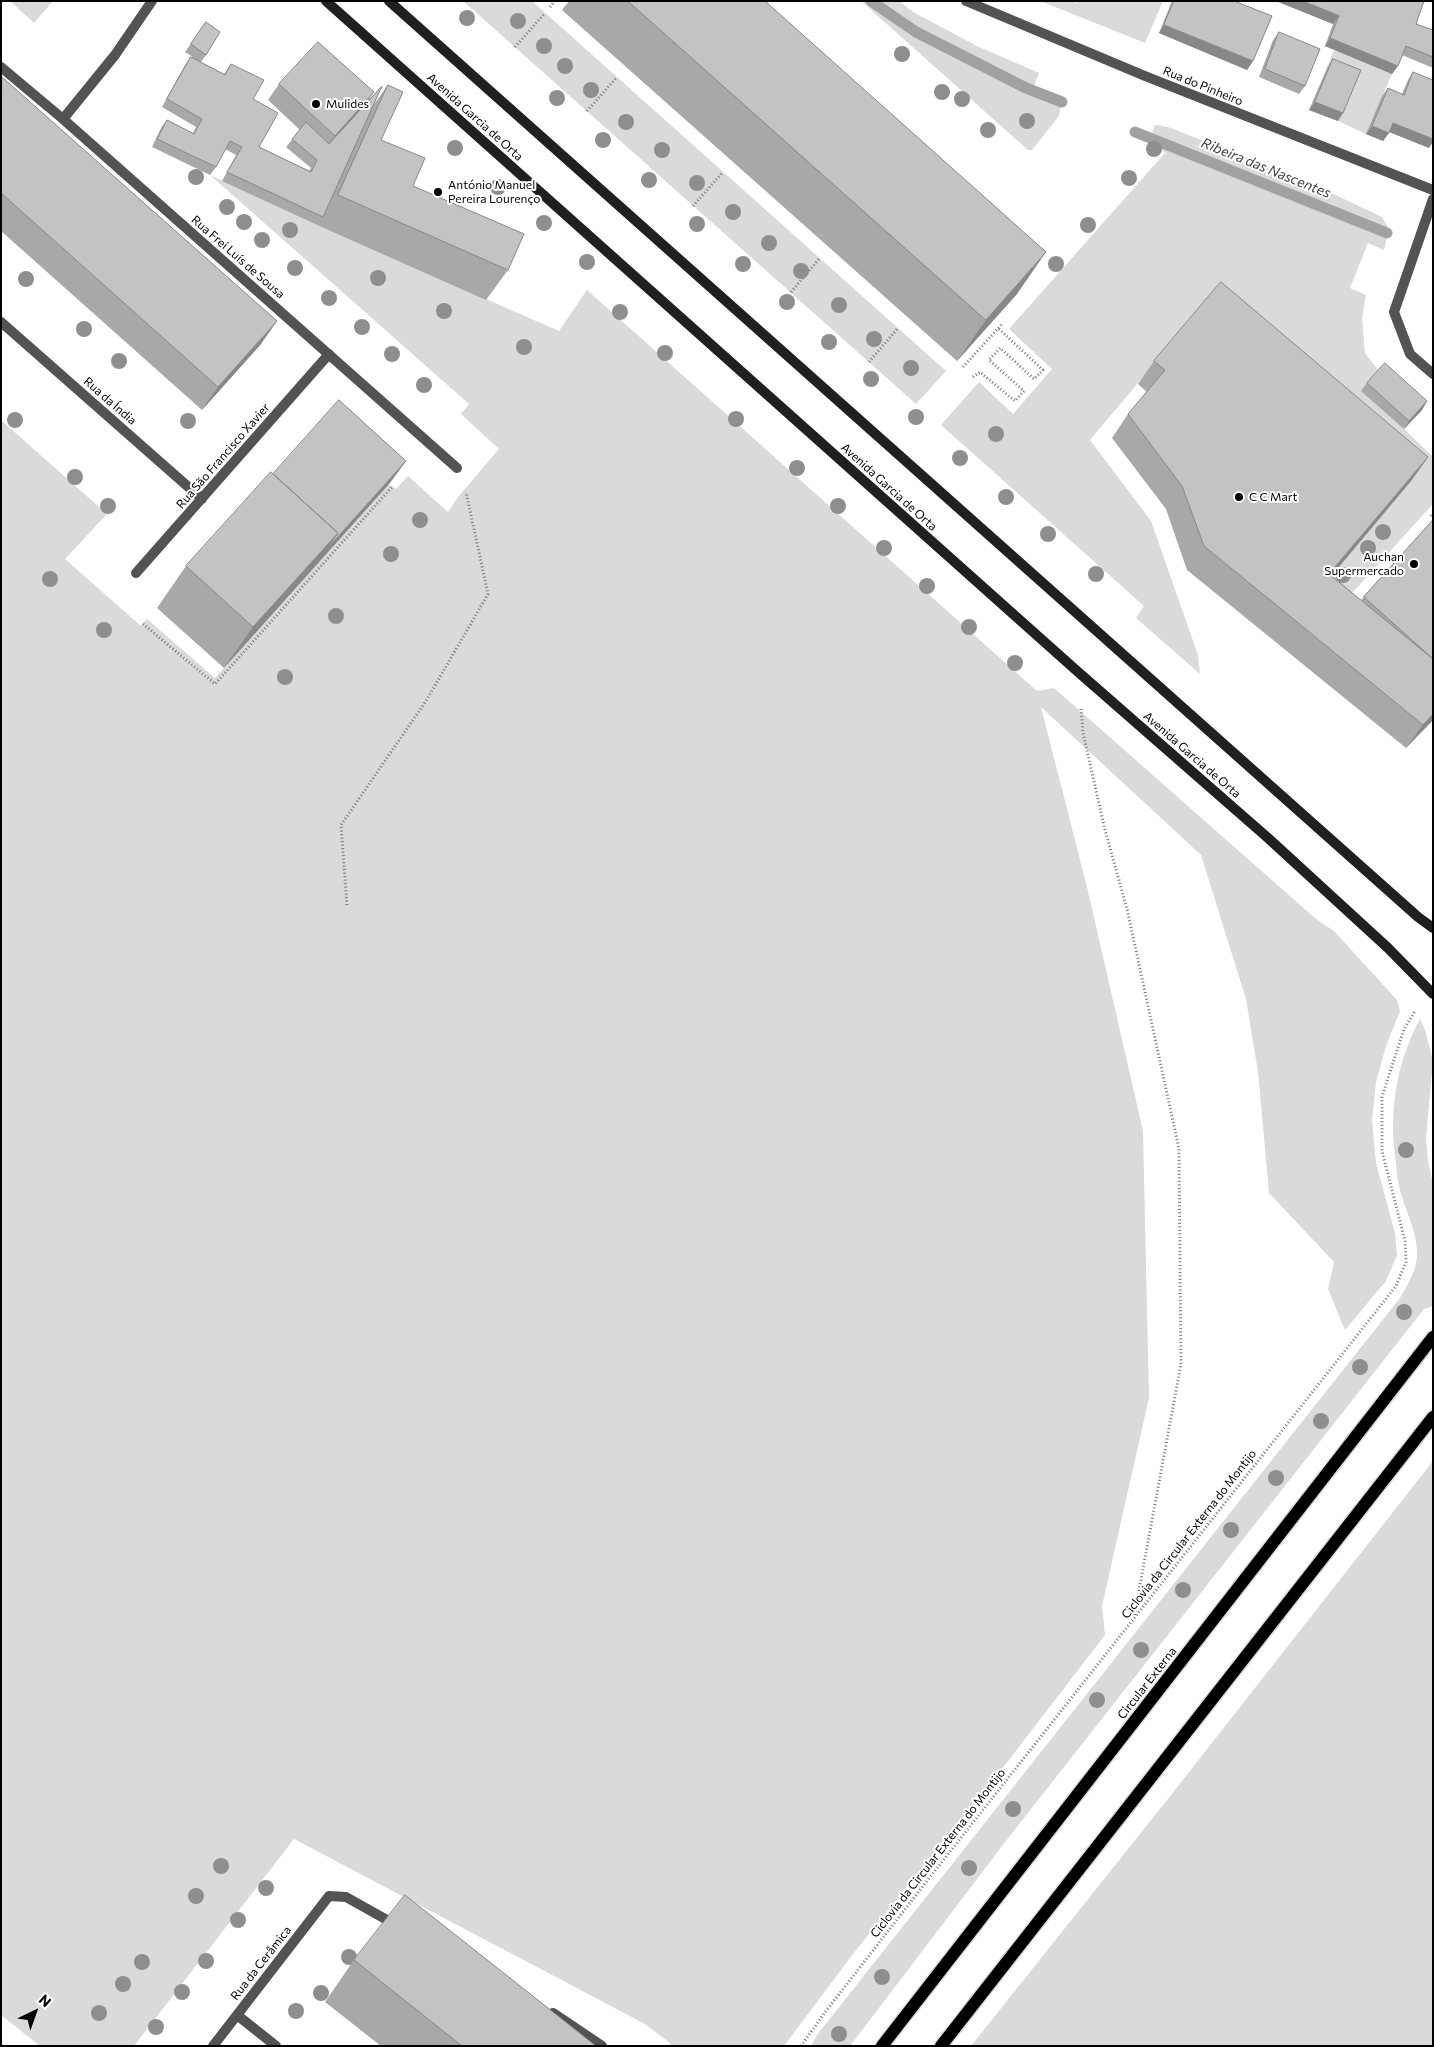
<!DOCTYPE html>
<meta charset="utf-8">
<style>
body{margin:0}
#map{position:relative;width:1434px;height:2047px;overflow:hidden;background:#fff;font-family:Commissioner,sans-serif}
canvas{display:block}
.frame{position:absolute;inset:0;border:2px solid #000;pointer-events:none}
.north{position:absolute;left:10px;top:1987px;width:50px;height:50px;-webkit-text-stroke:4px #fff;paint-order:stroke;rotate:42deg;font-size:14px;font-weight:700;line-height:20px;text-align:center;color:#000}
.north::after{content:'';display:block;margin:auto;width:18px;height:22px;background:#000;clip-path:polygon(50% 0,100% 100%,50% 72%,0 100%)}
</style>
<div id="map">
<canvas width="1434" height="2047"></canvas>
<div class="frame"></div>
<div class="north">N</div>
</div>
<script>
const c = document.querySelector('canvas').getContext('2d');
c.lineJoin = 'round';
function paint(path, color) { c.fillStyle = color; c.fill(path, 'evenodd'); }
function strokePath(path, color, width, dash) { c.strokeStyle = color; c.lineWidth = width; c.lineCap = dash ? 'butt' : 'round'; c.setLineDash(dash || []); c.stroke(path); }
function write(font, color, halo, rows, align = 'center') {
  c.font = font + ' Commissioner,sans-serif'; c.lineWidth = 4; c.setLineDash([]); c.textBaseline = 'middle'; c.strokeStyle = halo; c.fillStyle = color; for (const [text, x, y, turn = 0] of rows) {
    c.save(); c.translate(x, y); c.rotate((+turn || 0) * Math.PI / 180); c.textAlign = isNaN(turn) ? turn : align; if (halo) c.strokeText(text, 0, 0); c.fillText(text, 0, 0); c.restore();
  }
}
const green = new Path2D(`
 M10,1H53L34,23Z
 M463,1H532L946,371L916,404Z
 M861,1H899L913,12L977,46L1039,73L1033,88L1062,102L1059,116L1032,150H1028Z
 M1040,1H1072L1077,3L1078,1H1163L1145,43Z
 M1334,50L1392,74L1366,134L1338,121L1355,79L1327,67Z
 M1155,125L1168,127L1306,181L1382,217L1389,229L1384,250L1368,243L1350,288L1366,295L1362,318L1365,353L1379,371L1404,429L1433,457V504L1342,604L1313,598L1411,481L1204,305L1090,440L1151,521L1198,655L1200,674L1136,618L1144,606L941,425L979,382L1013,414L1052,369L1009,329L1165,153L1150,137Z
 M210,175L317,225L559,331L587,290L1037,691L1054,688L1316,919L1334,931L1397,1000L1400,1011L1386,1046L1376,1082L1372,1120L1376,1163L1395,1233L1397,1255L1386,1281L1345,1330L1328,1289L1334,1262L1269,1193L1258,1072L1246,999L1201,855L1041,707L1087,887L1143,1131L1149,1398L1102,1606L1105,1635L1005,1765L853,1954L784,2046H670V2043L645,2024L294,1839L134,2046H40L1,2015V420L107,514L65,559L141,626L147,619L215,678L389,484L396,489L408,476L448,512L458,497L499,449L461,414L469,404Z
 M1420,1019L1425,1030L1433,1061L1426,1138L1428,1161L1433,1184V1304L1431,1307L1424,1309L1009,1837L850,2046H811L817,2035L1400,1298C1408,1284 1418,1268 1417,1252C1417,1233 1407,1214 1402,1197C1398,1186 1397,1174 1396,1163C1388,1114 1396,1063 1420,1019Z
 M1433,1461V2046H971L1171,1795Z`);
const stream = new Path2D(`
 M871,1L916,32L1026,88L1062,102
 M1135,132L1387,233`);
const path = new Path2D(`
 M550,7L555,1
 M515,47L545,13
 M587,111L617,77
 M693,206L723,172
 M791,292L820,258
 M869,362L898,328
 M963,367L1003,323
 M973,377L980,372L1015,401L1024,391L989,360L1000,348L1034,379L1043,370L998,328
 M1431,516L1433,514
 M143,624L215,684L392,487
 M1081,709L1083,733L1105,830L1127,909L1179,1149L1181,1364L1134,1617
 M347,905L341,825L426,701L488,594L466,492
 M801,2046L826,2011L927,1881L1396,1286L1406,1262L1405,1241L1382,1151V1097L1404,1029L1415,1011`);
const service = new Path2D(`
 M1433,199L1394,312L1410,354L1433,374`);
const minor = new Path2D(`
 M966,1L1145,76L1433,190
 M1,67L63,119L457,468
 M63,119L115,55L152,1
 M1,322L202,499
 M136,573L329,354
 M553,2013L602,2046
 M237,2015L276,2046
 M213,2046L329,1896L346,1897L396,1925`);
const secondary = new Path2D(`
 M326,1L1077,671L1268,838L1388,948L1433,994
 M389,1L1418,917L1433,928`);
const primary = new Path2D(`
 M882,2046L1433,1337
 M941,2046L1433,1417`);
const trees = [
 [467,18],
 [518,21],
 [544,46],
 [902,54],
 [565,66],
 [591,90],
 [942,92],
 [557,98],
 [962,99],
 [1027,121],
 [626,122],
 [988,130],
 [603,140],
 [455,148],
 [1154,149],
 [662,150],
 [196,177],
 [1129,178],
 [649,180],
 [697,183],
 [498,187],
 [227,207],
 [733,212],
 [244,222],
 [544,223],
 [697,224],
 [1088,225],
 [290,230],
 [262,240],
 [769,243],
 [587,262],
 [743,264],
 [1056,264],
 [295,268],
 [801,271],
 [378,278],
 [26,279],
 [329,298],
 [787,302],
 [839,305],
 [444,311],
 [620,312],
 [362,327],
 [84,329],
 [874,339],
 [829,342],
 [524,347],
 [665,353],
 [392,354],
 [119,361],
 [911,368],
 [871,379],
 [424,385],
 [916,417],
 [736,419],
 [15,420],
 [188,421],
 [996,434],
 [960,458],
 [797,468],
 [75,477],
 [1006,497],
 [108,506],
 [838,506],
 [420,520],
 [1383,532],
 [1048,534],
 [884,548],
 [1368,548],
 [391,554],
 [1096,574],
 [1343,575],
 [50,579],
 [927,586],
 [336,616],
 [969,627],
 [104,630],
 [1015,663],
 [285,677],
 [1406,1150],
 [1404,1312],
 [1360,1367],
 [1321,1421],
 [1276,1478],
 [1231,1530],
 [1183,1590],
 [1141,1650],
 [1097,1700],
 [1013,1809],
 [221,1866],
 [969,1868],
 [266,1888],
 [196,1896],
 [238,1920],
 [349,1957],
 [206,1961],
 [142,1962],
 [882,1977],
 [123,1984],
 [182,1992],
 [321,1993],
 [296,2011],
 [99,2013],
 [156,2027],
 [839,2034]
];
const wall = new Path2D(`
 M569,1H765L1017,294L957,361L562,10Z
 M1172,1H1234L1253,61L1247,70L1159,33Z
 M1276,1H1424L1416,24L1433,30V68L1402,55L1392,74L1325,46L1333,24Z
 M206,22V55L201,62L224,74L231,64L253,99L259,147L309,171L311,168L286,147L300,130L268,100L279,84L365,104L372,107L388,85L381,140L413,186L508,270L486,300L317,225L222,181L236,155L225,149L216,167L210,175L152,147L161,128L167,120L193,133L196,127L162,107L185,65L191,57H193L185,52Z
 M1279,32L1305,86L1299,94L1259,77L1273,40Z
 M1333,59L1338,121L1309,110L1327,68Z
 M1413,72L1429,148L1389,132L1383,141L1366,134L1382,96L1388,88L1402,94L1408,80Z
 M1,78L261,344L202,410L1,231Z
 M1154,361L1428,457L1411,481L1331,576L1361,600L1433,520V720L1406,748L1187,570L1166,509L1112,438L1128,414L1147,392L1138,384Z
 M1367,383L1427,401L1422,410L1404,429L1361,391Z
 M406,461L389,484L224,668L157,608L186,566L273,474Z
 M354,1960L596,2046H381L325,2002Z`);
const shadedWall = new Path2D(`
 M1276,1H1303L1339,16L1333,24Z
 M1164,25L1253,61L1247,70L1159,33Z
 M1330,38L1398,66L1392,74L1325,46Z
 M374,92L363,108L324,153L335,136Z
 M1315,102L1343,113L1338,121L1309,110Z
 M1393,123L1433,139V142L1429,148L1387,131Z
 M1372,126L1389,133L1383,141L1366,134Z
 M1046,252L1017,294L957,361L986,320Z
 M277,321L261,344L202,410L218,387Z
 M1427,401L1422,410L1404,429L1409,421Z
 M1428,457L1411,481L1313,598L1329,574Z
 M406,461L389,484L224,668L253,627L338,533Z
 M1433,714V720L1406,748L1423,725Z`);
const building = new Path2D(`
 M628,1H765L1046,252L986,320Z
 M1174,1H1234L1272,16L1253,61L1164,25Z
 M1303,1H1424L1416,24L1433,30V57L1406,46L1398,66L1330,38L1339,16Z
 M206,22L220,32L206,55L191,44Z
 M1279,32L1320,49L1305,86L1265,69Z
 M318,42L374,92L335,136L279,84Z
 M191,57L225,75L231,64L264,80L253,99L278,113L259,147L311,172L317,160L292,139L306,122L329,144L382,86L323,217L227,172L242,147L230,141L216,167L157,139L167,120L194,134L202,119L167,99Z
 M1333,59L1361,70L1343,113L1315,102Z
 M1413,72L1433,80V139L1393,123L1389,133L1372,126L1388,88L1404,95Z
 M2,77L277,321L218,387L1,193Z
 M388,85L403,92L381,140L425,158L413,186L524,234L508,270L338,195Z
 M1221,282L1428,457L1329,574L1433,659V714L1423,725L1204,546L1182,486L1128,414L1165,370L1154,361Z
 M1385,363L1427,401L1409,421L1367,383Z
 M339,400L406,461L326,550L338,533L273,474Z
 M271,472L338,533L253,627L186,566Z
 M1433,520V659L1364,597Z
 M405,1895L596,2046H462L354,1960Z`);
const markers = [
 [316,104,5,"#000"],
 [438,192,5,"#000"],
 [1239,497,5,"#000"],
 [1414,564,5,"#000"]
];
const streetNames = [
 ["Rua do Pinheiro",1203,86,22],
 ["Avenida Garcia de Orta",475,117,42],
 ["Rua Frei Luís de Sousa",238,257,41],
 ["Rua da Índia",110,401,41],
 ["Rua São Francisco Xavier",223,456,-49],
 ["Avenida Garcia de Orta",889,487,42],
 ["Avenida Garcia de Orta",1192,755,41],
 ["Ciclovia da Circular Externa do Montijo",1189,1534,-52],
 ["Circular Externa",1147,1683,-52],
 ["Ciclovia da Circular Externa do Montijo",938,1853,-52],
 ["Rua da Cerâmica",261,1963,-52]
];
const poiNames = [
 ["Mulides",326,104],
 ["António Manuel",448,185],
 ["Pereira Lourenço",448,199],
 ["C C Mart",1249,497],
 ["Auchan",1404,557,"right"],
 ["Supermercado",1404,571,"right"]
];
const waterNames = [
 ["Ribeira das Nascentes",1266,168,22]
];
paint(green, '#dadada');
strokePath(stream, '#a1a1a1', 11);
strokePath(primary, '#dbdbdb', 15);
strokePath(path, '#757575', 3, [1, 2.5]);
strokePath(service, '#535353', 10);
strokePath(minor, '#535353', 10);
strokePath(secondary, '#202020', 10);
strokePath(primary, '#000', 12);
c.fillStyle = '#8e8e8e';
for (const [x, y] of trees) { c.beginPath(); c.arc(x, y, 8, 0, 2 * Math.PI); c.fill(); }
paint(wall, '#a8a8a8');
paint(shadedWall, '#888');
paint(building, '#c3c3c3');
strokePath(building, '#888', 1);
for (const [x, y, r, color] of markers) { const dot = new Path2D(); dot.arc(x, y, r, 0, 2 * Math.PI); c.fillStyle = color; c.fill(dot); strokePath(dot, '#fff', 2); }
write('12px', '#000', '#fff', streetNames);
write('12px', '#000', '#fff', poiNames, 'left');
write('italic 14px', '#424242', '#fff', waterNames);
</script>
